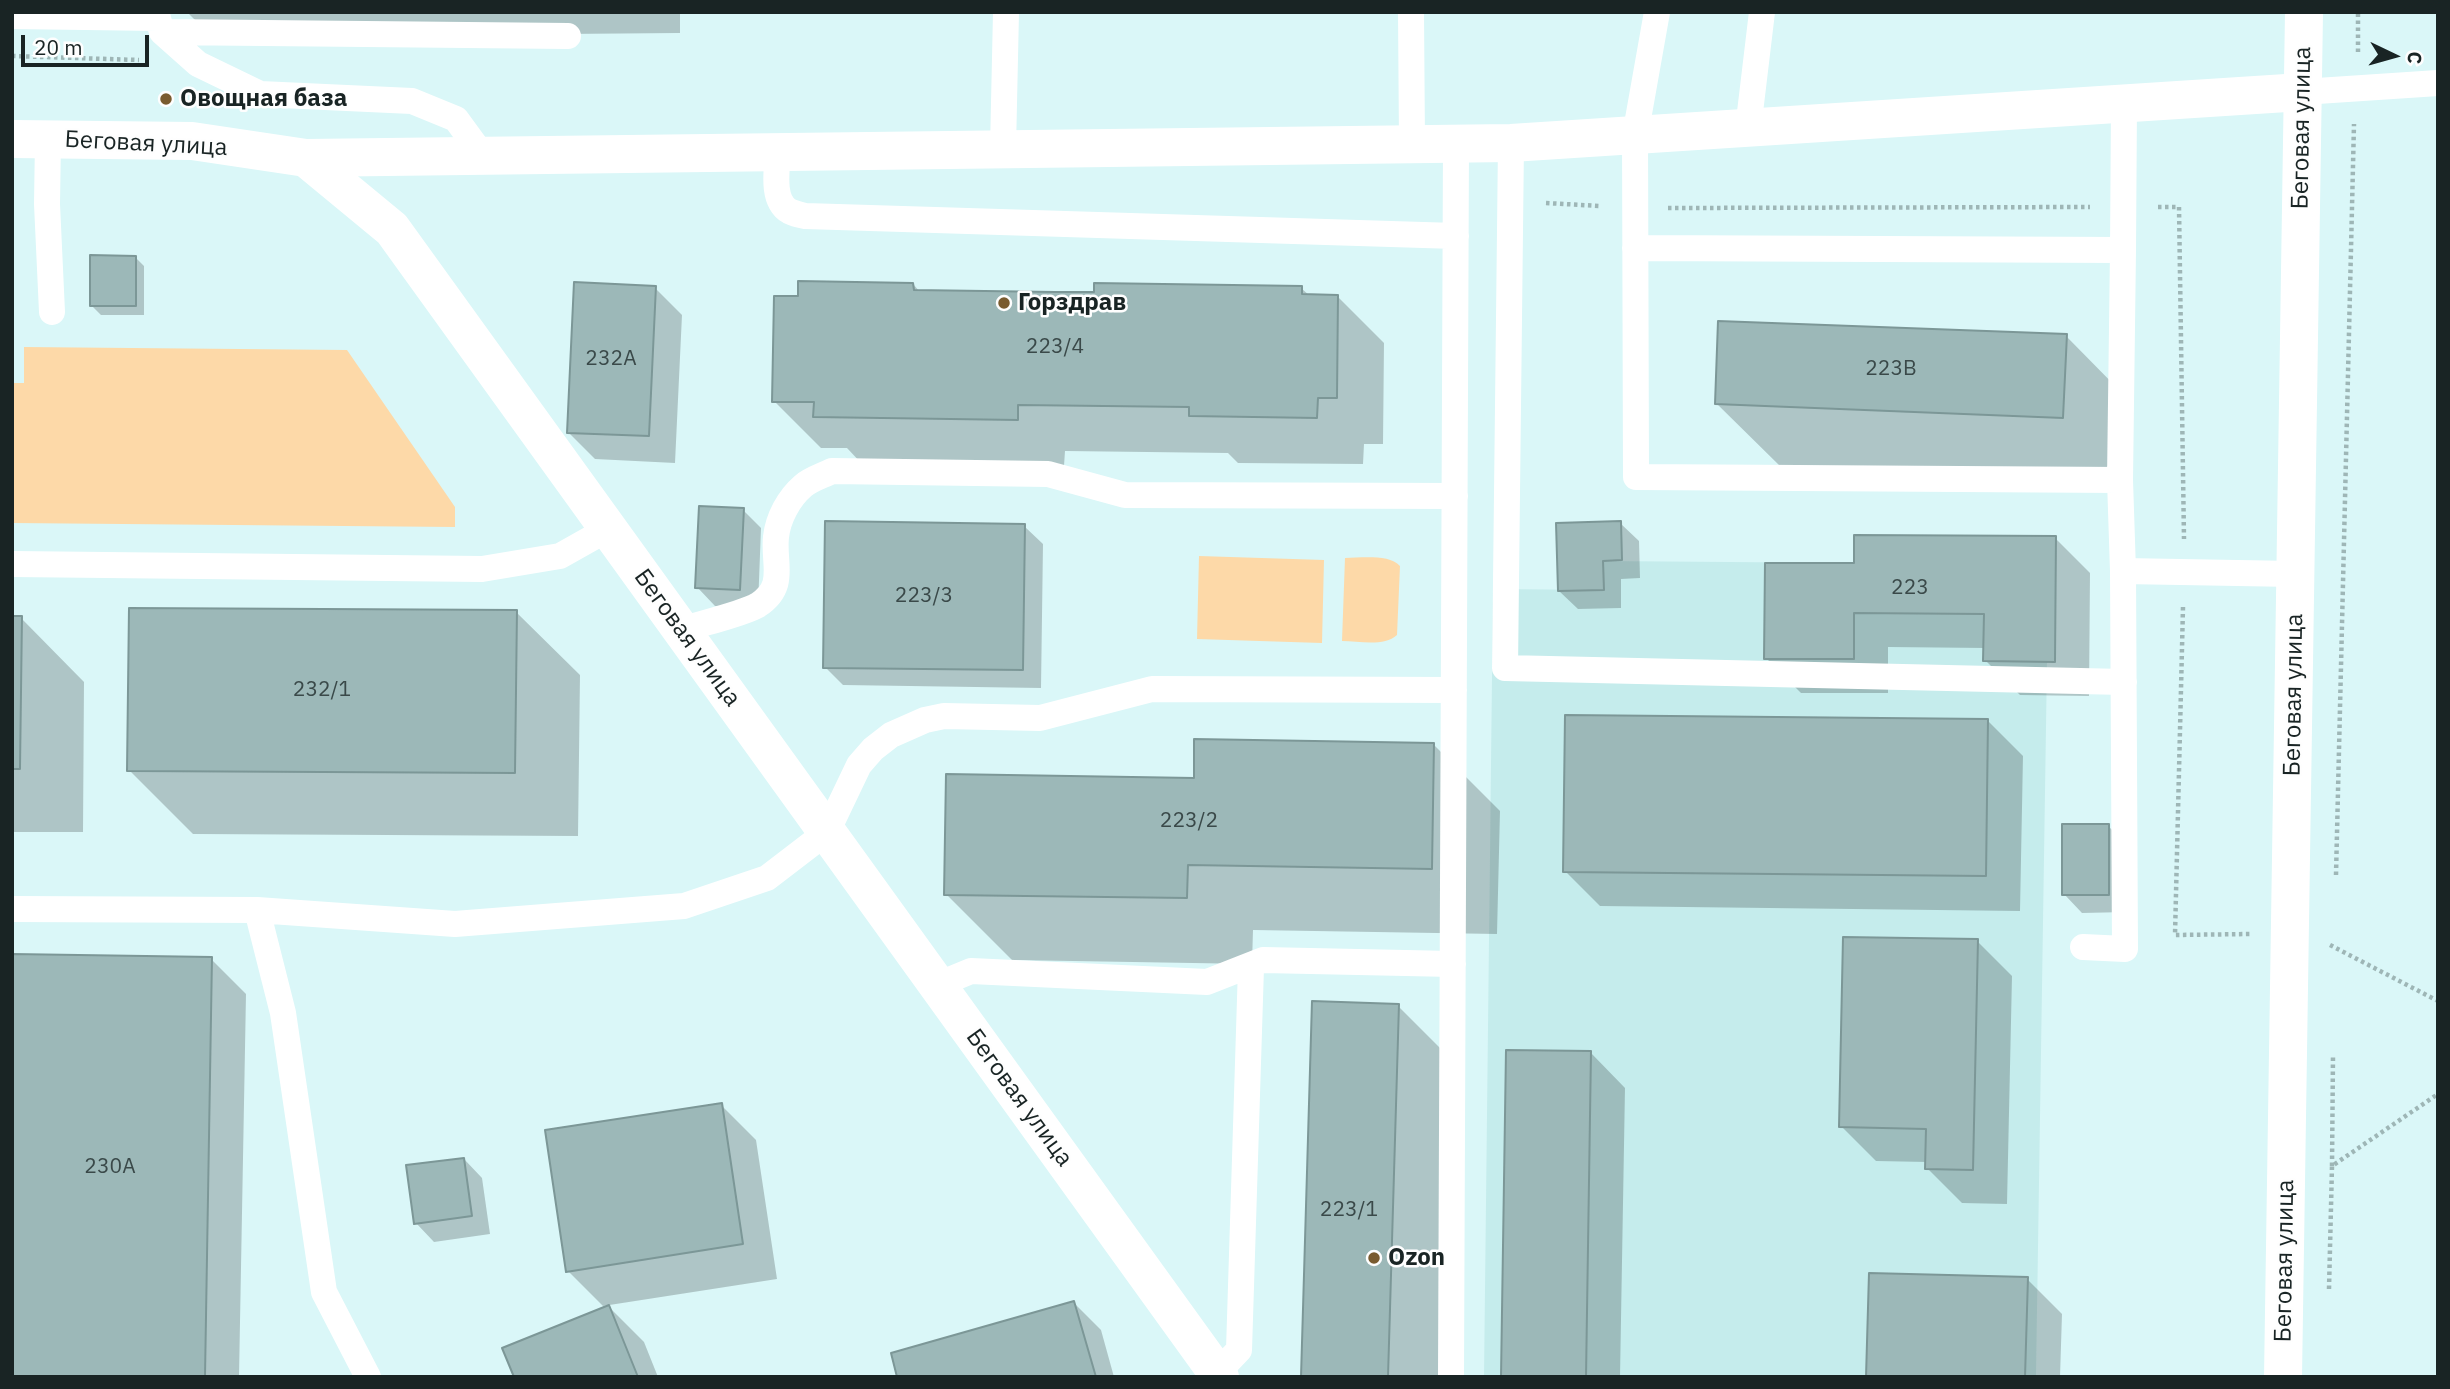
<!DOCTYPE html>
<meta charset="utf-8">
<style>
body{margin:0}
#map{position:relative;width:2450px;height:1389px;overflow:hidden;background:#daf7f8;font-family:"IBM Plex Sans",sans-serif}
canvas{display:block}
.frame{position:absolute;inset:0;border:14px solid #192424;pointer-events:none}
.north{position:absolute;left:2359px;top:21px;width:70px;height:70px;-webkit-text-stroke:5px #fefefe;paint-order:stroke;rotate:95deg;font-size:19px;font-weight:700;line-height:28px;text-align:center;color:#192424}
.north::after{content:'';display:block;margin:auto;width:24px;height:32px;background:#192424;clip-path:polygon(50% 0,100% 100%,50% 72%,0 100%)}
.scale{position:absolute;left:21px;top:35px;width:128px;height:32px;box-sizing:border-box;border:4px solid #192424;border-top:0;padding-left:9px;font-size:21px;line-height:24px;white-space:nowrap;color:#192424;-webkit-text-stroke:5px #fefefe;paint-order:stroke}
</style>
<div id="map">
<canvas width="2450" height="1389"></canvas>
<div class="frame"></div>
<div class="north">С</div>
<div class="scale">20 m</div>
</div>
<script>
const c = document.querySelector('canvas').getContext('2d');
c.lineJoin = 'round';
function paint(path, color) { c.fillStyle = color; c.fill(path, 'evenodd'); }
function strokePath(path, color, width, dash) { c.strokeStyle = color; c.lineWidth = width; c.lineCap = dash ? 'butt' : 'round'; c.setLineDash(dash || []); c.stroke(path); }
function write(font, color, halo, rows, align = 'center') {
  c.font = font + ' "IBM Plex Sans",sans-serif'; c.lineWidth = 5; c.setLineDash([]); c.textBaseline = 'middle'; c.strokeStyle = halo; c.fillStyle = color; for (const [text, x, y, turn = 0] of rows) {
    c.save(); c.translate(x, y); c.rotate((+turn || 0) * Math.PI / 180); c.textAlign = isNaN(turn) ? turn : align; if (halo) c.strokeText(text, 0, 0); c.fillText(text, 0, 0); c.restore();
  }
}
const built = new Path2D(`
 M1854,535L2056,536L2055,662H2047L2036,1377H1484L1493,589L1603,590V561L1854,563Z`);
const green = new Path2D(`
 M24,347L347,350L455,507V527L12,523V383H24Z
 M1199,556L1324,560L1322,643L1197,639Z
 M1345,558C1361,558 1389,554 1400,566L1397,635C1384,647 1359,641 1342,641Z`);
const shadow = new Path2D(`
 M187,12H680V33L212,37Z
 M135,257L144,266V315H101L92,306Z
 M913,284L920,292L1055,294L1301,288L1310,296H1337L1384,343L1383,444H1364L1363,464L1238,463L1228,453L1065,451L1064,466L862,464L847,448H821L774,401L800,298Z
 M655,288L682,315L675,463L595,459L568,432Z
 M2066,336L2129,400L2126,481L1781,467L1717,404Z
 M743,510L761,528L758,607L715,606L697,587Z
 M1620,523L1639,541L1640,578L1621,579V608L1578,609L1559,591Z
 M1024,526L1043,544L1041,688L843,685L825,667Z
 M2055,538L2090,573L2089,696L2020,695L1985,660V648L1888,647V693H1801L1766,658L1856,565Z
 M516,612L580,675L578,836L193,834L129,770Z
 M12,618H21L84,682L83,832H12Z
 M1988,721L2023,756L2020,911L1600,906L1565,871Z
 M1434,745L1500,811L1497,934L1253,930L1252,964L1012,960L946,894L1196,780Z
 M2108,826L2127,844V912L2082,913L2064,894Z
 M1977,941L2012,976L2007,1204L1962,1203L1927,1168V1162L1876,1161L1841,1126Z
 M211,959L246,994L239,1377H12Z
 M1398,1006L1464,1072L1455,1377H1303Z
 M1591,1053L1625,1088L1620,1377H1503Z
 M721,1105L756,1140L777,1279L603,1306L568,1271Z
 M464,1159L482,1178L490,1234L434,1242L416,1223Z
 M2027,1279L2062,1314L2060,1377H1868Z
 M1074,1303L1101,1330L1114,1377H899Z
 M609,1307L644,1342L658,1377H516Z`);
const building = new Path2D(`
 M90,255L136,256V306H90Z
 M798,281L913,283L914,290L1055,292H1094V283L1302,286V294L1338,295L1337,398H1318L1317,418L1189,416V407L1018,405V420L813,417L814,402H772L774,296H798Z
 M574,282L656,286L649,436L567,433Z
 M1718,321L2067,334L2063,418L1715,404Z
 M699,506L744,508L740,590L695,588Z
 M825,521L1025,524L1023,670L823,668Z
 M1621,521L1622,560L1603,561L1604,590L1558,591L1556,523Z
 M1854,535L2056,536L2055,662L1983,661L1984,614L1854,613V659H1764L1765,563H1854Z
 M129,608L517,610L515,773L127,771Z
 M12,616H22L20,769H12Z
 M1565,715L1988,719L1986,876L1563,872Z
 M1194,739L1434,743L1432,869L1188,865L1187,898L944,895L946,774L1194,778Z
 M2062,824H2109V895H2062Z
 M1843,937L1978,939L1973,1170L1925,1169L1926,1129L1839,1127Z
 M12,954L212,957L205,1377H12Z
 M1312,1001L1399,1004L1388,1377H1301Z
 M1506,1050L1591,1051L1586,1377H1501Z
 M722,1103L743,1244L566,1272L545,1130Z
 M464,1158L472,1216L414,1224L406,1165Z
 M1869,1273L2028,1277L2025,1377H1866Z
 M1074,1301L1096,1377H897L891,1353Z
 M609,1305L638,1377H514L502,1348Z`);
const path = new Path2D(`
 M2358,52V12
 M12,56L139,60
 M1546,203L1600,206
 M2158,207H2179L2184,539
 M1668,208L2090,207
 M2183,607L2175,935L2251,934
 M2336,875L2354,124
 M2330,945L2438,1001
 M2332,1166L2333,1055
 M2329,1289L2332,1166L2438,1094`);
const service = new Path2D(`
 M156,12L162,32L198,64L260,94L412,101L456,119L483,156
 M1411,12L1412,144
 M1657,12L1635,136L1636,477L2120,480L2123,571L2295,574
 M12,16L158,18
 M162,32L568,36
 M2302,92L2438,83
 M1748,129L1762,12
 M48,139L47,204L52,312
 M1511,143L1505,668L2124,682
 M1003,149L1006,12
 M778,152C777,169 771,200 789,211C793,213 800,215 805,216L1456,236
 M1635,248L2123,250L2120,480
 M2123,250L2124,104
 M12,564L482,569L560,556L608,529
 M681,630C699,624 743,614 758,605C787,586 773,564 776,537C778,518 789,498 803,486C811,479 822,476 832,471L1048,474L1125,495L1455,496
 M12,909L257,910L283,1013L324,1292L368,1377
 M257,910L455,924L684,906L767,878L827,832L859,765L873,749L891,735L925,720L944,716L1040,718L1152,689L1454,690
 M2083,947L2125,949L2123,571
 M937,985L971,971L1207,982L1263,960L1453,964
 M1217,1373L1239,1350L1251,967
 M1451,1377L1456,143`);
const minor = new Path2D(`
 M306,158L1511,143L2302,92`);
const tertiary = new Path2D(`
 M12,139L192,141L306,158L392,229L1220,1377
 M2283,1377L2304,12`);
const markers = [
 [166,99,7,"#795b2f"],
 [1004,303,7,"#795b2f"],
 [1374,1258,7,"#795b2f"]
];
const numberNames = [
 ["223/4",1055,347],
 ["232А",611,359],
 ["223В",1891,369],
 ["223",1910,588],
 ["223/3",924,596],
 ["232/1",322,690],
 ["223/2",1189,821],
 ["230А",110,1167],
 ["223/1",1349,1210]
];
const poiNames = [
 ["Овощная база",180,99],
 ["Горздрав",1018,303],
 ["Ozon",1388,1258]
];
const streetNames = [
 ["Беговая улица",2302,128,-89],
 ["Беговая улица",146,144,3],
 ["Беговая улица",687,638,54],
 ["Беговая улица",2294,695,-89],
 ["Беговая улица",1019,1098,54],
 ["Беговая улица",2285,1261,-89]
];
paint(built, '#c5ecec');
paint(green, '#fdd9a8');
paint(shadow, '#0003');
paint(building, '#9cb8b8');
strokePath(building, '#7c9797', 2);
strokePath(path, '#9eb6b6', 4.5, [3.5, 3.5]);
strokePath(service, '#fff', 26);
strokePath(minor, '#fff', 38);
strokePath(tertiary, '#fff', 38);
for (const [x, y, r, color] of markers) { const dot = new Path2D(); dot.arc(x, y, r, 0, 2 * Math.PI); c.fillStyle = color; c.fill(dot); strokePath(dot, '#fefefe', 2.5); }
write('21px', '#3a4949', null, numberNames);
write('bold 24px', '#192424', '#fefefe', poiNames, 'left');
write('24px', '#192424', '#fefefe', streetNames);
</script>
